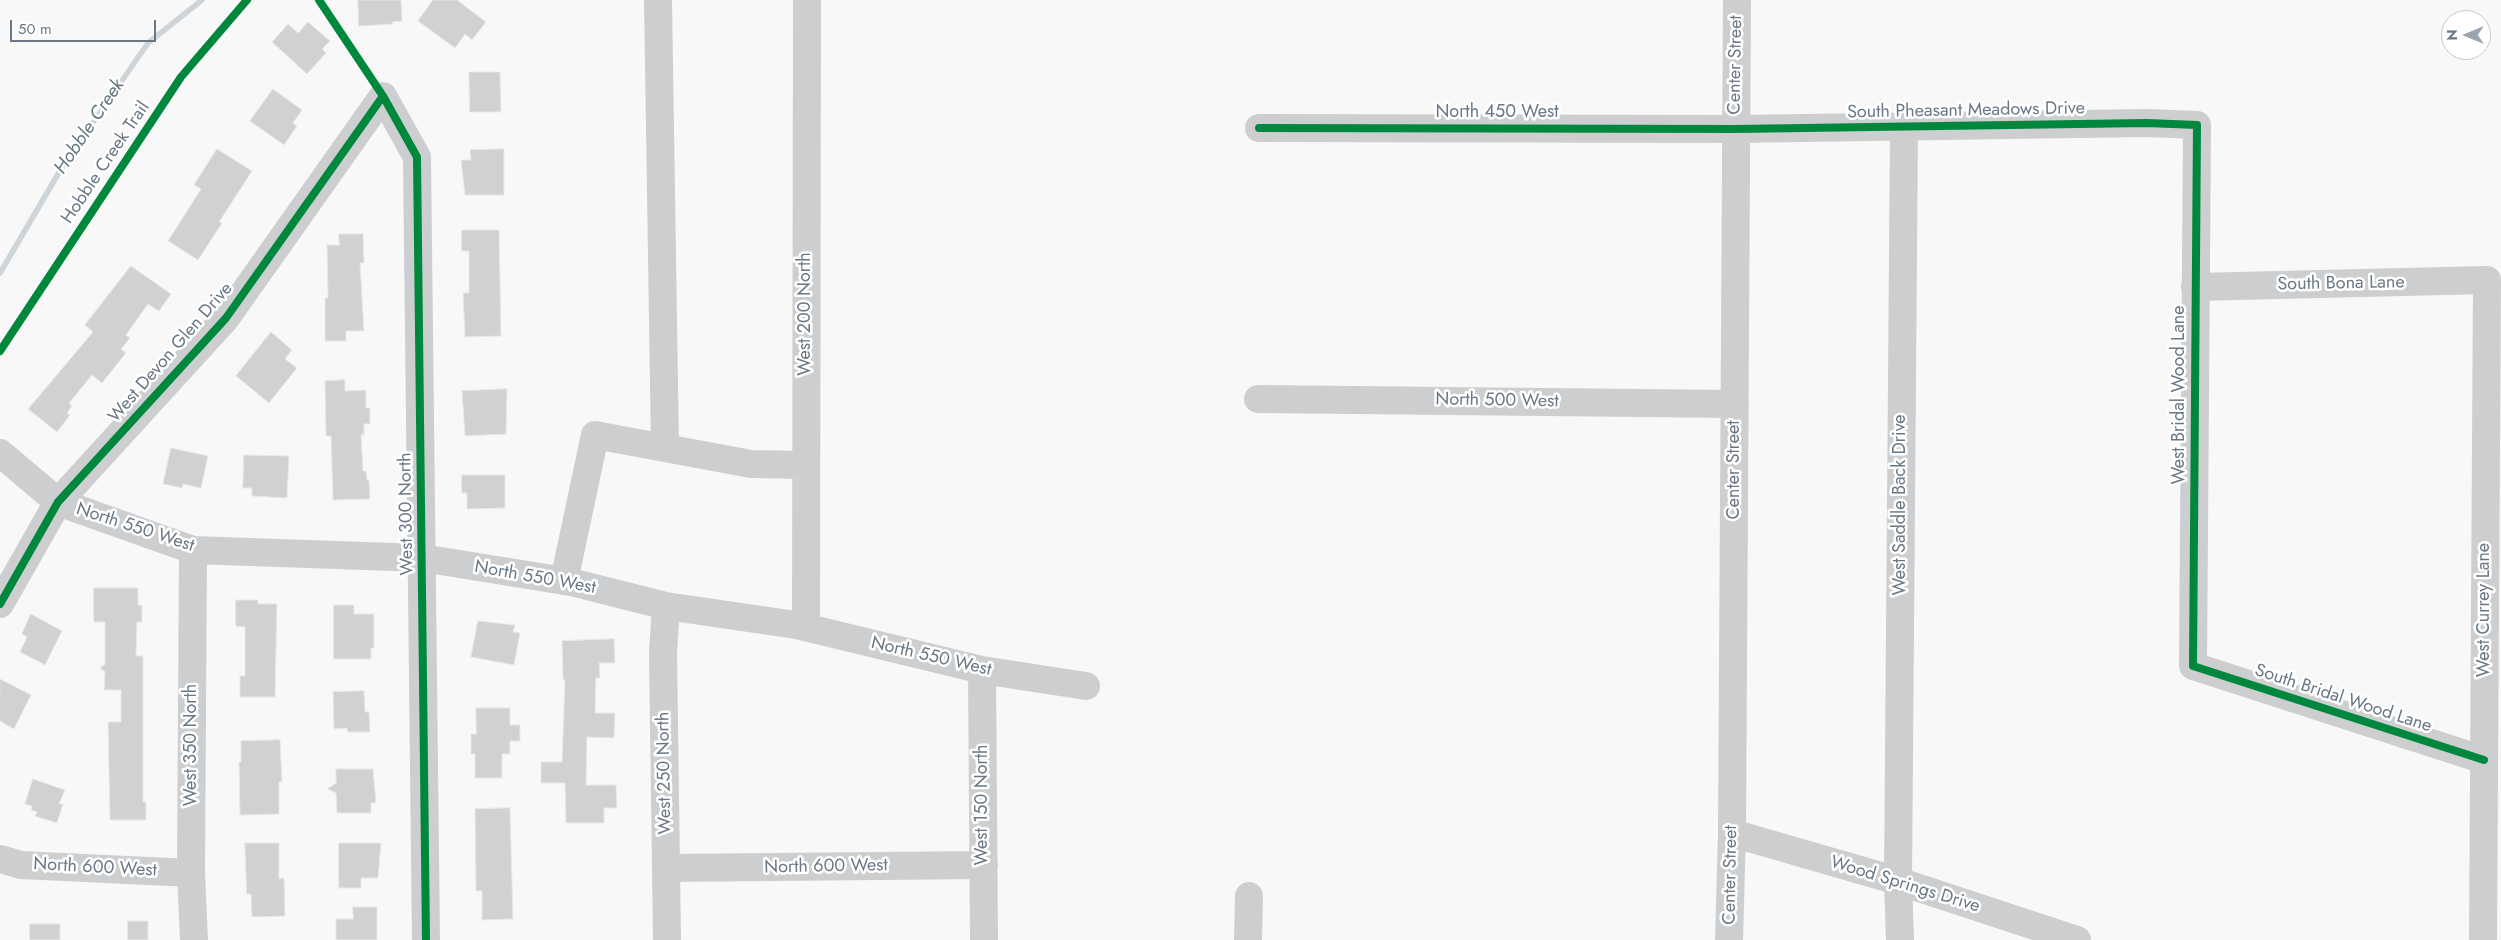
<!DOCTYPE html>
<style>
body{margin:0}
#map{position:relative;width:2501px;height:940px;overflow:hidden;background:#f8f8f8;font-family:Jost,sans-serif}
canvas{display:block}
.north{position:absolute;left:2441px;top:10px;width:50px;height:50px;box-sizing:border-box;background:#fff;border:1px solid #c3c9cf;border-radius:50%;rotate:270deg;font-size:14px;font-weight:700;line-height:20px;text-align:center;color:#697887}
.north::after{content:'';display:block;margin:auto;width:18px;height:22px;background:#9ba5af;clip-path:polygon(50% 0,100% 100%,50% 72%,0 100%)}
.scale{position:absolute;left:10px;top:20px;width:146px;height:22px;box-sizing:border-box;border:2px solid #697887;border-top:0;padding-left:6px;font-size:15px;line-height:18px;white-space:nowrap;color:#697887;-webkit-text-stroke:4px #fff;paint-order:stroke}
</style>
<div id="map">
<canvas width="2501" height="940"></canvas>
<div class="north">N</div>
<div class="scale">50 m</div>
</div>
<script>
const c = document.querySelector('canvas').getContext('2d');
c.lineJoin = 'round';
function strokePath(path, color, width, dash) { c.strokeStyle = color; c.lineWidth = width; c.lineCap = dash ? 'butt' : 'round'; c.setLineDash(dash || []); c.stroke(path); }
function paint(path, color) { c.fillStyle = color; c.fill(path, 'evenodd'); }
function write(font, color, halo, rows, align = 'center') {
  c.font = font + ' Jost,sans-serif'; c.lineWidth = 5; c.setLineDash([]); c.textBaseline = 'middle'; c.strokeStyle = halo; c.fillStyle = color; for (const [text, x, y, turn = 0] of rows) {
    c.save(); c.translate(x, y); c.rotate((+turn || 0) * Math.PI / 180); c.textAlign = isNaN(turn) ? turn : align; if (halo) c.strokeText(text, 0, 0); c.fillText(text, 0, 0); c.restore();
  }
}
const stream = new Path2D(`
 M0,273L61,169L148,43L202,0`);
const building = new Path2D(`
 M358,0H401L402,21L392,22L393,24L359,26Z
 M433,0H457L486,22L472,40L465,34L455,48L418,21Z
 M308,22L330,41L322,49L326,53L307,74L272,42L288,24L298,33Z
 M469,72H500L501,112H470Z
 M273,89L302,110L293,123L297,126L284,145L250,121Z
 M217,149L252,171L219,222L222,223L198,260L168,241L201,189L194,185Z
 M504,149V195H465L461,160H471L470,150Z
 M462,230H499L501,336L465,337L463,293H469V251H462Z
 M339,234H363L364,263H360L364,331H346V341H325V298H328L327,245H339Z
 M131,266L171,294L159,311L148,304L126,335L130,338L121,349L126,353L102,383L92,375L69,403L72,406L67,413L70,415L57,432L28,409L93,332L85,325Z
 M271,332L292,350L285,359L297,368L269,403L236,376Z
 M345,380V391L366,390V408H370V424H364V435H361L363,471H366L367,480H369L370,499L333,500L331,436H326L325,381Z
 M507,389L506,434L465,436L462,391Z
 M171,448L208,456L201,488L183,484L182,488L163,484Z
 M244,455L289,456L287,498L252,496V488H243Z
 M462,475H505V508L467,509V493H462Z
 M94,588H138V605H142V622H137L136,656H143V802H146V820H110L108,722H121V690H104L105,672L100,668L105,664V622H94Z
 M236,600H258V604H277L275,697H240V676H245V627L236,626Z
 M334,605H354V614H374V648H371V659H334Z
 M31,614L62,631L45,665L20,652L27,637L22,634Z
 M478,621L515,625L513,632L520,633L514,665L471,657Z
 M614,639L615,663H599L600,678H596L595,713H615L614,738L587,737L586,785H616L617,808H604V823H566L565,783H541V762H562L565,680H563L562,641Z
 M0,679L31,695L14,729L0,721Z
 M364,691L365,712H369L370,732H348L347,728L334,729L333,692Z
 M476,708H510V725H520V741H510V754H502V778H475V754H471V734H476Z
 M280,740L282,782H279V814L240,815L239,762H241V741Z
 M336,769H373L376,803H371V813H337L336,793L327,789L336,783Z
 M33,779L65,790L59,804H63L57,823L35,816L37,812L31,810L32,806L25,804Z
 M510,808L513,919L482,920V891H476L475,809Z
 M245,843H279V879L284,878L285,916L252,917L251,894H247Z
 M339,843H381L378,878H361V888H339Z
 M353,907H377V940H336V919H353Z
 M128,921H148V940H128Z
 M30,924H60V940H30Z`);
const minor = new Path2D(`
 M658,0L665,448
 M1259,128L1735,129L2147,123L2197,125L2193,666L2484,760
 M2195,287L2487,280L2483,940
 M1258,399L1735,404
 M0,453L58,502L193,550L422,558L571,582L666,606L796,625L982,670L1086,686
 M193,550L191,873L194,940
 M564,581L595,435L751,464L806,465
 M0,604L58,502L226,318L383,96L417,157L426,940
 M666,606L663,652L667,940
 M806,627L807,0
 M982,670L984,940
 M1732,833L1898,881L2077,940
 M0,859L21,865L191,873
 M667,868L984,865
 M1248,940L1249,896
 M1729,940L1732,833L1737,0
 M1900,940L1898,881L1904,128`);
const cycleway = new Path2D(`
 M319,0L383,96L417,157L426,940
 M1259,128L1735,129L2147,123L2197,125L2193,666L2484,760
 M0,351L181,77L247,0
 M0,604L58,502L226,318L383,96`);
const streetNames = [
 ["Center Street",1736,65,-89],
 ["South Pheasant Meadows Drive",1966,111,-1],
 ["North 450 West",1497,113],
 ["Hobble Creek Trail",106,163,-56],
 ["South Bona Lane",2341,284,-1],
 ["West 200 North",806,314,-90],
 ["West Devon Glen Drive",171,353,-49],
 ["West Bridal Wood Lane",2180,395,-90],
 ["North 500 West",1497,401,1],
 ["Center Street",1735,470,-90],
 ["West Saddle Back Drive",1901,505,-90],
 ["West 300 North",407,514,-91],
 ["North 550 West",135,528,18],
 ["North 550 West",535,578,10],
 ["West Currey Lane",2485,610,-90],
 ["North 550 West",931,657,13],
 ["South Bridal Wood Lane",2343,699,18],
 ["West 350 North",192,745,-90],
 ["West 250 North",665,773,-91],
 ["West 150 North",983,805,-90],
 ["North 600 West",826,867,-1],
 ["North 600 West",95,868,3],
 ["Center Street",1731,875,-89],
 ["Wood Springs Drive",1905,885,17]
];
const waterNames = [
 ["Hobble Creek",90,127,-56]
];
strokePath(stream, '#ced4d8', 5.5);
paint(building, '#cfd1d2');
strokePath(building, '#e8e8e8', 1);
strokePath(minor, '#cdcecf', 28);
strokePath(cycleway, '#00873e', 8);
write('18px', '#697887', '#fff', streetNames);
write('italic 19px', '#657982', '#fff', waterNames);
</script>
